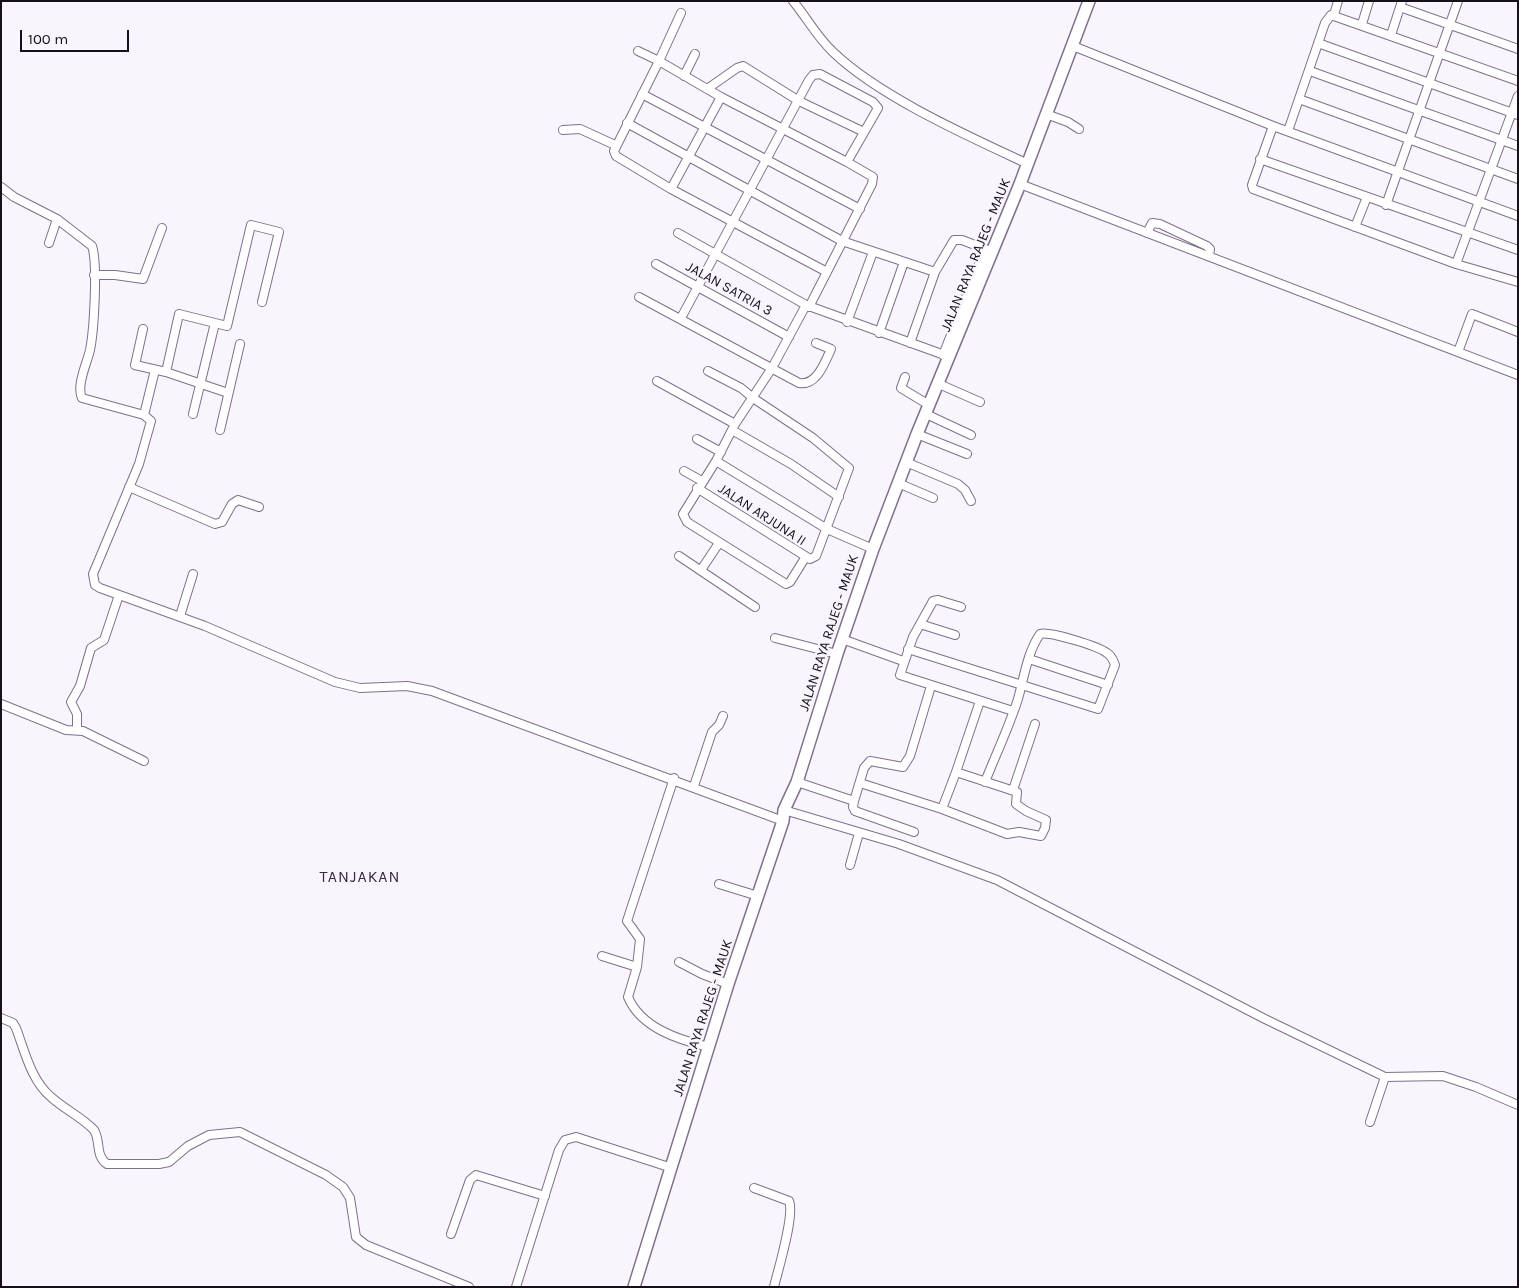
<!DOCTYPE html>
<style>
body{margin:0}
#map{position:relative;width:1519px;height:1288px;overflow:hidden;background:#f9f5fc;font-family:Karla,sans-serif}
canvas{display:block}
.frame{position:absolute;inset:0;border:2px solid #17101b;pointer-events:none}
.scale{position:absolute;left:20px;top:30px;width:109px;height:22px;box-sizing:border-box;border:2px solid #17101b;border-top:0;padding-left:6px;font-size:15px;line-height:18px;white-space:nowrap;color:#17101b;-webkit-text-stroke:4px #f9f5fc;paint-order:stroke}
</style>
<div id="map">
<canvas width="1519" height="1288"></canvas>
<div class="frame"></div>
<div class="scale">100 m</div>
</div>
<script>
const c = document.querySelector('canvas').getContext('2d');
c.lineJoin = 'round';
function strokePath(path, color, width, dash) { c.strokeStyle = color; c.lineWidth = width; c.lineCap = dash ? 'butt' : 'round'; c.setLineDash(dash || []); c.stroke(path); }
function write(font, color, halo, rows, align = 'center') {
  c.font = font + ' Karla,sans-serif'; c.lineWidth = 4.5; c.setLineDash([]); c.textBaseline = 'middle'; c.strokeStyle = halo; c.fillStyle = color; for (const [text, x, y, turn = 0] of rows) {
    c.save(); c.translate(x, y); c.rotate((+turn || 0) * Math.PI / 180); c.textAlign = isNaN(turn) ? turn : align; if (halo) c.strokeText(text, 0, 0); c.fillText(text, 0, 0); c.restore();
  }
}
const minor = new Path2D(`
 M793,1C807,18 817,37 833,52C880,97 968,136 1028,164
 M1400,7L1518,49
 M1334,15L1338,1
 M1362,24L1369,1
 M1391,35L1402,1
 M1318,43L1518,115
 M1073,46L1273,126L1518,216
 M638,51L659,61L681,13
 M1310,71L1518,146
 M684,76L695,54
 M707,89L737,68L743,66L799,101L864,132
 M642,94L860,209
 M1299,99L1518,179
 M1046,114L1068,122L1079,129
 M627,123L842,241L935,272L954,240H962L993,252
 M1273,126L1252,185L1253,189L1456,264L1518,282
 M563,130L580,129L615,145
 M1288,131L1325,23L1331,15L1518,81
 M1260,159L1518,250
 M1020,184L1518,375
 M1,187L14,197L57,219L92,246C98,264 94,330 90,350C87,363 76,386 82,398L144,415L151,421L139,464L93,574L95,585L100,588L205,626L335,682L360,688L407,686L432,691L783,821
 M671,189L721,97
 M1386,205L1458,1
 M1355,227L1367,197
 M678,233L806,305L950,357
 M1147,233L1152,223L1160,224L1207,246L1210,249L1209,256
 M49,243L57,219
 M656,264L789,337
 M1456,264L1518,96
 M827,272L671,189L616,156L614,151L659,61L721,97L847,162
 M94,275H115L143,279L162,228
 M639,297L799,383C817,386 825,362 831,349L816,343
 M681,318L809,80L813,75L820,74L873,102L878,108L847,162L873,177L872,184L809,307
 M847,322L873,252
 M143,329L135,365L166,372L179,314L227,326L251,225L279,232L262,302
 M879,333L904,262
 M910,343L935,272
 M1458,352L1472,314L1518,332
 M943,355L985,249
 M166,372L228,393
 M905,377L901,388L929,405
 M657,381L735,424
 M939,384L980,402
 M193,414L215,323
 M926,414L971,435
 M144,415L155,370
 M220,430L240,344
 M732,430L791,464L839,497
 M917,434L967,454
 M697,439L721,452
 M716,461L827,529L873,549
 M906,462L958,484L965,490L971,501
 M684,471L702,481
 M898,483L933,498
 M129,487L215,524L222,522L232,504L238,500L259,507
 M697,488L810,559L816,556L849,468L813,438L753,398L741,388L708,371
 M679,556L755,607
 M805,558L790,582L786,584L687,522L683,514L716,461L735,424L772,368L806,305
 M701,570L719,543
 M961,607L938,600L933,601L913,637L900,675L1013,711
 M180,616L193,574
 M920,624L955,635
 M775,638L837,654
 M842,639L903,661
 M908,649L1098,709L1115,665C1113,660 1112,656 1107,653C1098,646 1049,631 1040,634C1027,653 1024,678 1018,699C1009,727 996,754 985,782
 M1029,659L1108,685
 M1,704L66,730L83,731L144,761
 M77,729V714L71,702L80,686L91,648L104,640L119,595
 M956,772L980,701
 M674,778L627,921L640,939L637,967L628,997C641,1028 679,1040 709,1047
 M797,782L854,801L864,768L870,761L903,767L910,756L931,686
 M860,783L942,809L1007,834L1019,832L1041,836L1045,828L1046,820L1026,811L1016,804L1017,792L956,772L942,809
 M694,786L712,732L719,725L723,716
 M1013,790L1035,724
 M854,801L853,807L855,811L914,832
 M784,810L899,844L997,880L1263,1018L1385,1077L1443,1076L1476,1087L1518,1105
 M850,865L859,833
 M719,884L758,896
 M602,956L637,967
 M679,962L702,974L728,984
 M1,1018L13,1023L16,1028C25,1052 31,1080 51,1097C64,1109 82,1117 94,1130C101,1141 95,1156 107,1164H159L169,1162L188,1146L209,1135L240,1132L326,1175L343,1187L350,1198L356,1237L366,1245L469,1287
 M1370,1122L1385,1077
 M754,1188L789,1201C795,1215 778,1270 774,1287
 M451,1234L470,1180L476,1175L545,1196
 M516,1287L559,1150L565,1140L576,1137L672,1168`);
const secondary = new Path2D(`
 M634,1287L728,984L783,821L784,810L797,782L837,654L873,549L917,434L1020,184L1089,1`);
const streetNames = [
 ["JALAN RAYA RAJEG - MAUK",976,255,-68],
 ["JALAN SATRIA 3",729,289,29],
 ["JALAN ARJUNA II",762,515,33],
 ["JALAN RAYA RAJEG - MAUK",829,633,-72],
 ["JALAN RAYA RAJEG - MAUK",703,1018,-72]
];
const quarterNames = [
 ["TANJAKAN",360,877]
];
strokePath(minor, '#816f8d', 10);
strokePath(secondary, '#816f8d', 14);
strokePath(minor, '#fff', 8);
strokePath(secondary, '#fff', 11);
write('14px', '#17101b', '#f9f5fc', streetNames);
c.letterSpacing = '1px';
write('16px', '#372741', '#f9f5fc', quarterNames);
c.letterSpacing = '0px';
</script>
